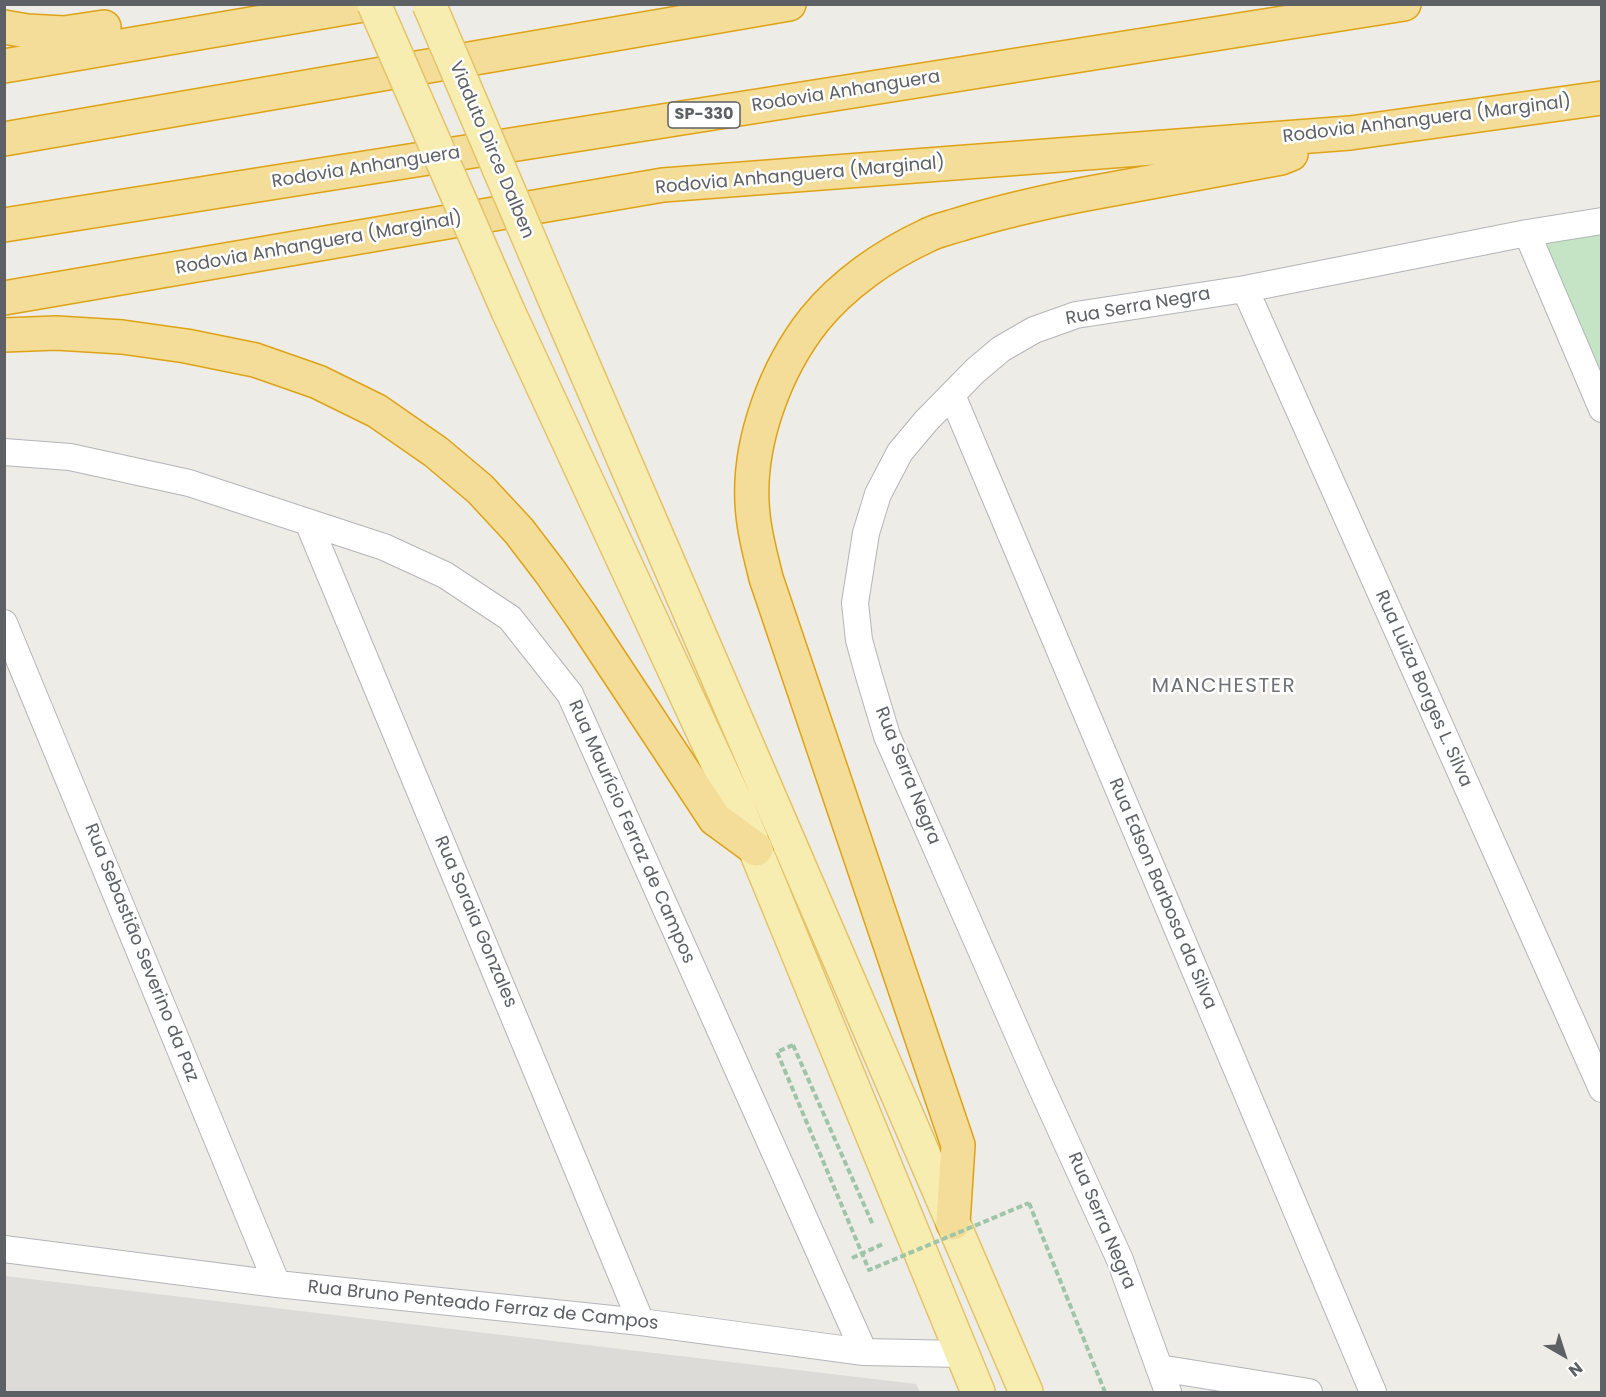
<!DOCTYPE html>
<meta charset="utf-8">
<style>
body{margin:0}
#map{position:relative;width:1606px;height:1397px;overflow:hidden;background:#eeece6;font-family:Poppins,sans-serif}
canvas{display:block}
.frame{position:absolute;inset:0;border:6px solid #5d6065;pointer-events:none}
.north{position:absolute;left:1534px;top:1325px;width:60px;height:60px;-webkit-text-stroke:4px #fff;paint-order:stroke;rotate:141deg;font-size:16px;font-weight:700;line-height:24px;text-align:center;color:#5d6065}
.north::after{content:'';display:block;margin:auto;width:21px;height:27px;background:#5d6065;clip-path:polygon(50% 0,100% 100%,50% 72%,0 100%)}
</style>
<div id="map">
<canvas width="1606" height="1397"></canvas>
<div class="frame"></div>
<div class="north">N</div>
</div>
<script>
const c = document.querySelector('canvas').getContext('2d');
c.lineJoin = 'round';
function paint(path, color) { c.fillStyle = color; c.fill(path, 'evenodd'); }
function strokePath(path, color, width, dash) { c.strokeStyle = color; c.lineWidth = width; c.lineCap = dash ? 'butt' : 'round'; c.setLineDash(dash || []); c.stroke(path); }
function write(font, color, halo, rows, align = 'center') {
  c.font = font + ' Poppins,sans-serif'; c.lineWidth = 5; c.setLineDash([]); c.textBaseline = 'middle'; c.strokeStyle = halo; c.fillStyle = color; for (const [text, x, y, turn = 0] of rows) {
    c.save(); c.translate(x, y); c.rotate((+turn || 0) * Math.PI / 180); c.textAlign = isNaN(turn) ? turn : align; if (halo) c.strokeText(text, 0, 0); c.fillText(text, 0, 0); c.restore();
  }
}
const industrial = new Path2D(`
 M5,1276L916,1384L920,1392H5Z`);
const green = new Path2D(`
 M1601,228V382L1539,242Z`);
const path = new Path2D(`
 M793,1045L873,1225
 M1029,1203L1105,1392
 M852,1258L883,1244`);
const street = new Path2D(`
 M1527,233L1602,409
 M1245,289L1602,1089
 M952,395L1373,1392
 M4,452L70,457L189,483L384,547L445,575L510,618L570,694L864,1352
 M308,522L641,1322
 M4,623L277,1284
 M4,1249L277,1284L641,1322L864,1352L962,1354
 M1159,1368L1309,1392
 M1168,1392L1120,1260L1038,1080L887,736L869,676L859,640L855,603L866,533L878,494L900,452L926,421L975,371L1001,349L1034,330L1076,315L1245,289L1527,233L1602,221`);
const primary = new Path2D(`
 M553,295L1026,1392
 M508,311L737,805L978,1392`);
const highway = new Path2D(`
 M4,27L27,31L64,33L104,27
 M4,66L369,4
 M4,139L789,4
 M4,225L1404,4
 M4,298L663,185L1350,133L1602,98
 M4,335L56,333L122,337L186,346L255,360L318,382L377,411L436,452L480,489L519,531L551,573L581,616L715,819L756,849
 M953,1223L958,1145L766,578C760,553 753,528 752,502C749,440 776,368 814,320C843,284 885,255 926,236C937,230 949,228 961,224C1000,212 1040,203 1080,195C1147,183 1214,170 1281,158L1291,154`);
const pathBridge = new Path2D(`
 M793,1045L777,1052L869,1270L1029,1203`);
const primaryBridge = new Path2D(`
 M374,4L508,311
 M429,4L553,295`);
const shields = [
 [704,115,72]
];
const shieldNames = [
 ["SP-330",704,115]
];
const streetNames = [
 ["Rodovia Anhanguera",846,92,-9],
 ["Rodovia Anhanguera (Marginal)",1427,120,-7],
 ["Viaduto Dirce Dalben",491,150,67],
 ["Rodovia Anhanguera",366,168,-9],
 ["Rodovia Anhanguera (Marginal)",800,176,-5],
 ["Rodovia Anhanguera (Marginal)",319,244,-10],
 ["Rua Serra Negra",1138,307,-10],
 ["Rua Luiza Borges L. Silva",1423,689,66],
 ["Rua Serra Negra",907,776,68],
 ["Rua Maurício Ferraz de Campos",631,832,66],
 ["Rua Edson Barbosa da Silva",1162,894,67],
 ["Rua Soraia Gonzales",475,922,67],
 ["Rua Sebastião Severino da Paz",141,953,68],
 ["Rua Serra Negra",1101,1221,67],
 ["Rua Bruno Penteado Ferraz de Campos",483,1306,6]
];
const neighbourhoodNames = [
 ["MANCHESTER",1224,687]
];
paint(industrial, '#dddbd8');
paint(green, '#c5e3c5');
strokePath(street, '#b3b5b9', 28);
strokePath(primary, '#e4c369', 36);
strokePath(highway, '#dea216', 36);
strokePath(path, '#9ec4aa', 4, [6, 3]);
strokePath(street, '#fff', 26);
strokePath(primary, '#f7edb1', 33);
strokePath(highway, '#f3dd98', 33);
strokePath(primaryBridge, '#e4c369', 36, []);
strokePath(pathBridge, '#9ec4aa', 4, [6, 3]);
strokePath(primaryBridge, '#f7edb1', 33);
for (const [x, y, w] of shields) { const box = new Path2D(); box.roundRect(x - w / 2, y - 13, w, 26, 4.5); c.fillStyle = '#fff'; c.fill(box); strokePath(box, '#5d6065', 1.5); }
write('bold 16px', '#5d6065', null, shieldNames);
write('18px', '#5d6065', '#fff', streetNames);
c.letterSpacing = '1.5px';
write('20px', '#6e7276', '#fff', neighbourhoodNames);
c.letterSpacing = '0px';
</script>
